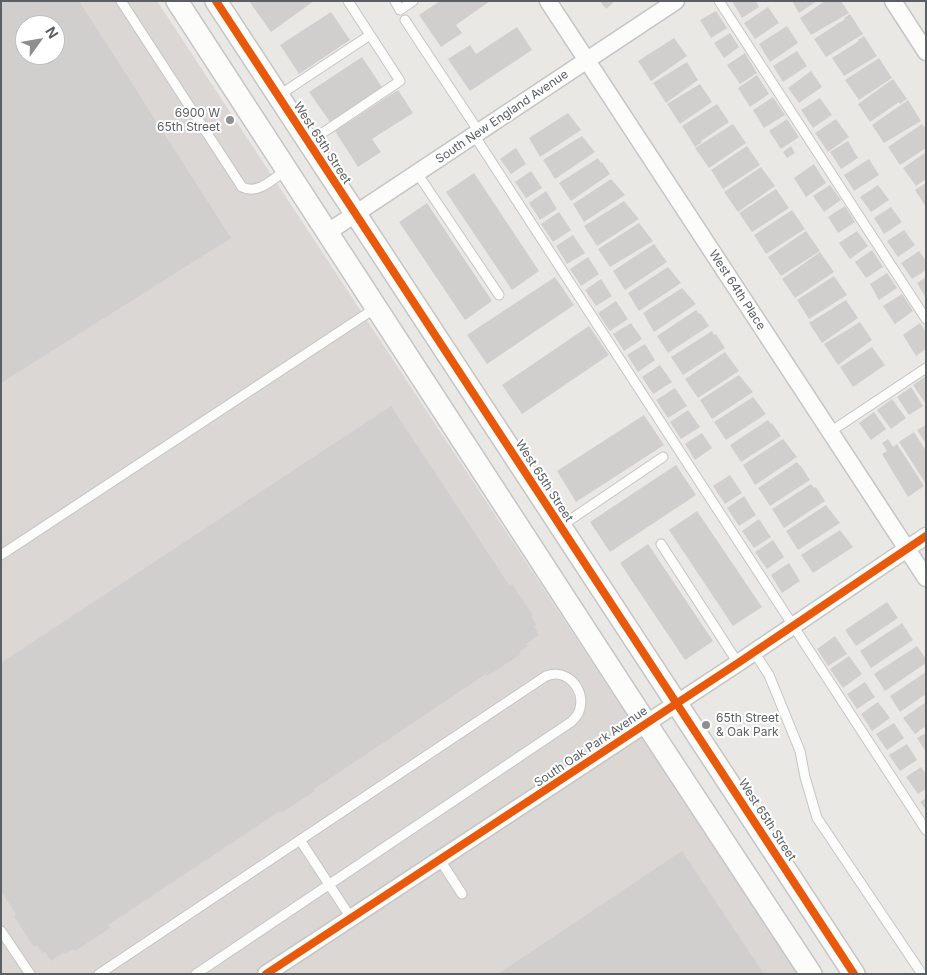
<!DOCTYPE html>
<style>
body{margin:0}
#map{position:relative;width:927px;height:975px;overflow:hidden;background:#eae8e5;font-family:Inter,sans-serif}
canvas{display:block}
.frame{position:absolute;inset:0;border:2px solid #5b5f62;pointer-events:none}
.north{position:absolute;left:15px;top:15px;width:50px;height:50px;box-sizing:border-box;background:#fff;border:1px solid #bdbfc0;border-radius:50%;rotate:58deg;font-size:14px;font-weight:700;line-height:20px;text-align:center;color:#5b5f62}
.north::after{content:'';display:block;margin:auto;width:18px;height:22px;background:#8d8f90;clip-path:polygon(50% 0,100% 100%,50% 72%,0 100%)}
</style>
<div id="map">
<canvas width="927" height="975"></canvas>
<div class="frame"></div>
<div class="north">N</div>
</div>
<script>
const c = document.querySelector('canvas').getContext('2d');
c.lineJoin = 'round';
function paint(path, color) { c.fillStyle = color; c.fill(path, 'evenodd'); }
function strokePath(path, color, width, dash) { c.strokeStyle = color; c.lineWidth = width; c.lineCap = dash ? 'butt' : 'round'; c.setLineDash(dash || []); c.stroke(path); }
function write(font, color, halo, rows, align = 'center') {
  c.font = font + ' Inter,sans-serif'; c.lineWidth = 4; c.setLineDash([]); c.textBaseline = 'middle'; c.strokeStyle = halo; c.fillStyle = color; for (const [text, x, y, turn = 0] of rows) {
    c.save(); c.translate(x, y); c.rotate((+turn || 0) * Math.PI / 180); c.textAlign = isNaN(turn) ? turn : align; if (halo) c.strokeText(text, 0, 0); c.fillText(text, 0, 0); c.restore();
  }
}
const industrial = new Path2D(`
 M1,1H157L797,974H1ZM25,25H55V55H25Z`);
const building = new Path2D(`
 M1,1H79L231,238L1,383ZM25,25H55V55H25Z
 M249,1H314L271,32Z
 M440,1H490L456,25L462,33L441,47L419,15Z
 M600,1H615L606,9Z
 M732,1H756L759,7L742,18Z
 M792,1H817L799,13Z
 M825,1H841L849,13L811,35L800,18Z
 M768,7L779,23L755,39L744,23Z
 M716,11L727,28L711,38L700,20Z
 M331,12L350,40L299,74L280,45Z
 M850,14L863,34L826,57L814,39L845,19L844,18Z
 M787,26L798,43L770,62L759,44Z
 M517,27L532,50L470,91L448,59L470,45L476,54Z
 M730,33L739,47L724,58L714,43Z
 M864,36L877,56L844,76L832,58L859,41L858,40Z
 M674,38L687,56L651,81L638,61Z
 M797,51L807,66L783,82L773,66Z
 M745,53L757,73L740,84L727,65Z
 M362,57L382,87L330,122L309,92Z
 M879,58L892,78L859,100L845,80Z
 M687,62L698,80L666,103L653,83Z
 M811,71L822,87L799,103L788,88Z
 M757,75L769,94L750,107L738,88Z
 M893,79L907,99L900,104L899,102L870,122L858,104Z
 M700,84L712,102L680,124L667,104Z
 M398,90L413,113L372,139L381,152L358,167L335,131Z
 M773,97L785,115L764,128L753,110Z
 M820,98L832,115L813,128L801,110Z
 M908,100L921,121L884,143L872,125Z
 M717,104L729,122L701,141L702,142L695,147L682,126Z
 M568,113L581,130L540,157L529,138Z
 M787,119L799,137L781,149L769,131Z
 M836,119L849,137L828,152L815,133Z
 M733,124L746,143L709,168L695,148Z
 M922,124L926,129V148L900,165L888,147Z
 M582,136L595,152L555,179L543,160Z
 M848,141L858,158L841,169L830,152Z
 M747,146L760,165L723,189L711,170Z
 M791,146L795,153L787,158L783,152Z
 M516,148L526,164L511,174L500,159Z
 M926,152V179L916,186L903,168Z
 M598,158L601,163L602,162L610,174L571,201L559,183Z
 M869,159L879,175L854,191L844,175Z
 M814,164L826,183L806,197L794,178Z
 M761,167L775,186L738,212L724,192Z
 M531,171L542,188L526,198L515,182Z
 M474,173L539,271L512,290L446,192Z
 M611,179L625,195L584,222L573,204Z
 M926,183V207L915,190Z
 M830,185L841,200L824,212L813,196Z
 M878,185L889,200L871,212L860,197Z
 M776,189L789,208L752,232L739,213Z
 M546,191L557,209L540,220L529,203Z
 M624,201L639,219L597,246L584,226Z
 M427,203L492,301L465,320L399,222Z
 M845,206L855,222L838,233L828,217Z
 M891,207L902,222L884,234L874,218Z
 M792,210L805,229L766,254L754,235Z
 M559,212L571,230L553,242L541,224Z
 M639,223L653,241L610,267L598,249Z
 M904,230L915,245L898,257L887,241Z
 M806,231L820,251L781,276L768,257Z
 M857,231L868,246L850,259L839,243Z
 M573,235L585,253L567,264L556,246Z
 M654,244L667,262L625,290L613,271Z
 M872,250L883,267L866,278L855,262Z
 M919,251L926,261V270L912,279L901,263Z
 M820,252L834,272L795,298L782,279Z
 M588,257L599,274L581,286L570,269Z
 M668,267L681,283L639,311L628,293Z
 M887,273L897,288L879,300L870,284Z
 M834,276L847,295L809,319L797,300Z
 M555,277L574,305L487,364L467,335Z
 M926,277V298L917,283Z
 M601,279L612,296L596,306L585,290Z
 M682,288L696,304L654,332L643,313Z
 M902,294L913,311L895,324L883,306Z
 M846,300L858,318L822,343L809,323Z
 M616,301L628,319L610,331L598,313Z
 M696,310L699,314H701L709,326L668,353L657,336Z
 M860,322L872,340L838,365L824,344Z
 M631,323L642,339L624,351L613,334Z
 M920,323L926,332V349L916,356L903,335Z
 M589,326L609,355L522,414L502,385Z
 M712,331L714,335L716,334L725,348L683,375L671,357Z
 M645,344L655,360L638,372L627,355Z
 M872,347L885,365L853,387L840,367Z
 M725,352L739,371L698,398L685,379Z
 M660,365L672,382L653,394L642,377Z
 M739,375L753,392L712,419L700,400Z
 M926,376V404L913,385Z
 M911,387L923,406L909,415L897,397Z
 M675,388L687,406L668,418L656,400Z
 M753,397L766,414L726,440L714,422Z
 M892,399L906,418L891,429L877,410Z
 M391,406L509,585L512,584L533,615L531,616L536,625L534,626L539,635L526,644L528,646L520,652L521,654L487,676L486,674L314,789L315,791L281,813L280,811L108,925L110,928L75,951L73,949L65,954L64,952L51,961L45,952L42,953L37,945L34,947L14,916L16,914L1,891V663Z
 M688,410L700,427L681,439L670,422Z
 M874,412L886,429L871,440L859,423Z
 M644,415L664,445L576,502L557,471Z
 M768,420L771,424L772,423L781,436L741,462L730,445Z
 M926,425V444L917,430Z
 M914,432L926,451V484L899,442Z
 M702,433L712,448L695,460L685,444Z
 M783,439L797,457L755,485L743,465Z
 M888,439L893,447L897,444L924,486L908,497L882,454L887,451L882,443Z
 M797,462L800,466H801L810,480L770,506L758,488Z
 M676,465L696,495L610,552L590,522Z
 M730,475L742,493L725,504L713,486Z
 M811,484L814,488L816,487L825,501L784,528L772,509Z
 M744,496L756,515L739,526L727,508Z
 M826,505L840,523L798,550L786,531Z
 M697,511L762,607L733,626L669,530Z
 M759,519L771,537L754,548L742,531Z
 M840,530L853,547L813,573L801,555Z
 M773,540L784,557L767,569L755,552Z
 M648,544L713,641L685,660L620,563Z
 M789,563L800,581L782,593L771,575Z
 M887,602L898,618L856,646L845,630Z
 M902,623L913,640L871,668L860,651Z
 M835,636L847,654L828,666L817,649Z
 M917,646L926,659V663L885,691L874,674Z
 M849,656L862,674L843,688L830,669Z
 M926,672V694L900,712L890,696Z
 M865,682L875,697L857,709L847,694Z
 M878,702L890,718L872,731L861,714Z
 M926,702V726L915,734L903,718Z
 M894,723L904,738L887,750L876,734Z
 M926,733V752L917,738Z
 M907,744L917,760L900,771L889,755Z
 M921,767L926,774V789L918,794L906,777Z
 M926,798V810L920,802Z
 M682,851L764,974H498Z`);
const service = new Path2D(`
 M121,1L242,187C258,195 273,179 286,170
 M395,1L400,10L413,1
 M719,1L926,319
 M405,20L479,132
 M278,96L370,35
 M474,135L926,830
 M309,142L400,81L348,1
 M417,173L499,295
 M830,432L926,368
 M561,526L663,457
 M661,544L738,663
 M1,555L377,307
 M754,652L769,675L800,751L805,777L817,818L922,974
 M300,840L351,918
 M440,860L462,894
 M1,931L30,974
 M99,974L546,676C566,668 585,688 580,708C579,714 576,717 571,722L196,974`);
const minor = new Path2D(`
 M548,1L926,578
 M893,1L926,52
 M328,232L676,1
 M266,974L738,663L926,536`);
const tertiary = new Path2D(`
 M177,1L646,723L811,974
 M216,1L854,974`);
const cycleway = new Path2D(`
 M216,1L854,974
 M266,974L738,663L926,536`);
const markers = [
 [230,120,5,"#8d8f90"],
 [706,725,5,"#8d8f90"]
];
const poiNames = [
 ["6900 W",220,113],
 ["65th Street",220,127],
 ["65th Street",716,718,"left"],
 ["& Oak Park",716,732,"left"]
];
const streetNames = [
 ["South New England Avenue",502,117,-34],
 ["West 65th Street",322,143,57],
 ["West 64th Place",737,290,57],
 ["West 65th Street",544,481,57],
 ["South Oak Park Avenue",591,747,-34],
 ["West 65th Street",767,820,57]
];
paint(industrial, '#dad7d5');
paint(building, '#d1cfce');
strokePath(service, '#c4c5c5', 11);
strokePath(minor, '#c4c5c5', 19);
strokePath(tertiary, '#c4c5c5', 24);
strokePath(service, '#fcfcfb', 9);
strokePath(minor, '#fcfcfb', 16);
strokePath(tertiary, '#fcfcfb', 21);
strokePath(cycleway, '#e8590c', 8);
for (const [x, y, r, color] of markers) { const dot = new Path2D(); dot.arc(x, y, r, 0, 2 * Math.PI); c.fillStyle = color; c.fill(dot); strokePath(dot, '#fff', 2); }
write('12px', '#5b5f62', '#fff', poiNames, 'right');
write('12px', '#5b5f62', '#fff', streetNames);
</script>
